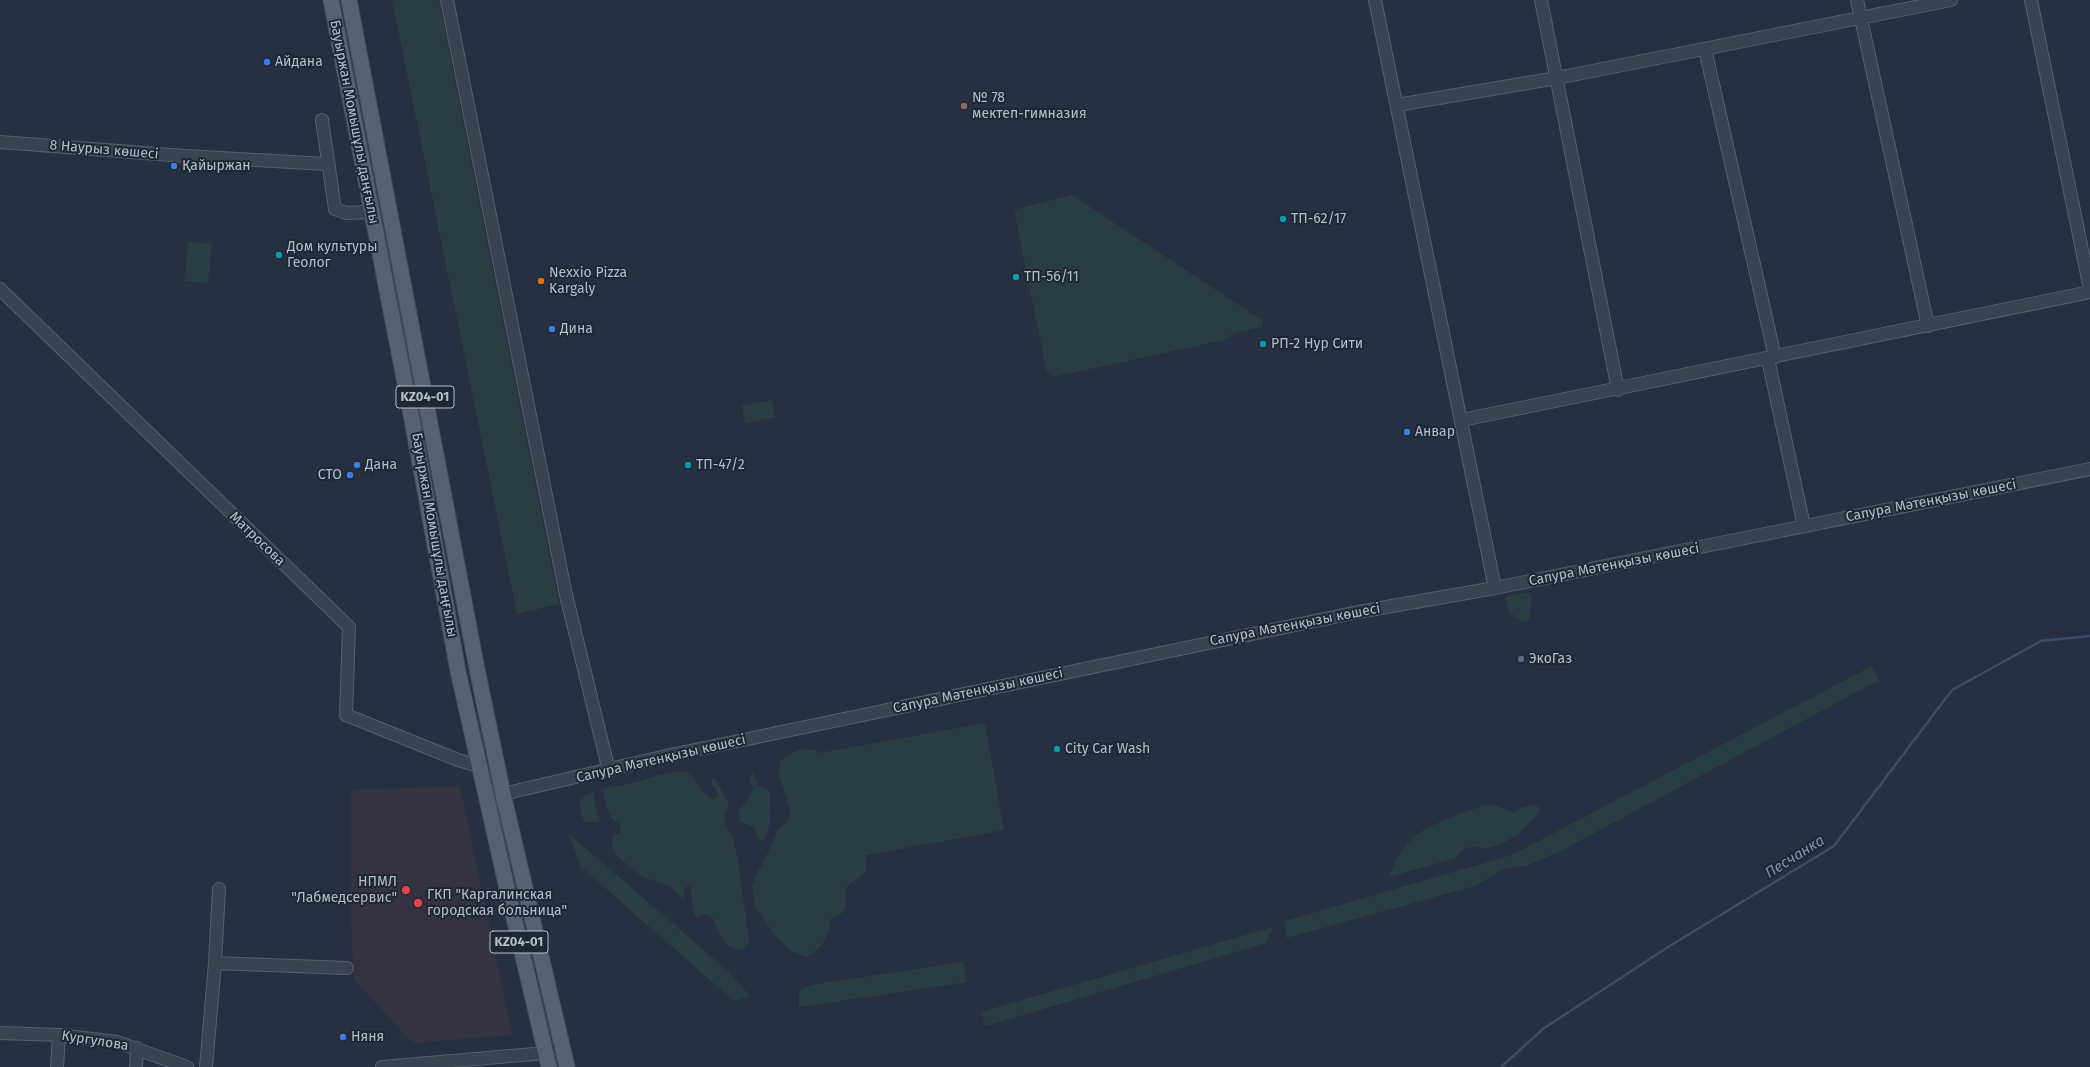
<!DOCTYPE html>
<meta charset="utf-8">
<style>
body{margin:0}
canvas{display:block;background:#263042}
</style>
<canvas width="2090" height="1067"></canvas>
<script>
const c = document.querySelector('canvas').getContext('2d');
c.lineJoin = 'round';
function paint(path, color) { c.fillStyle = color; c.fill(path, 'evenodd'); }
function strokePath(path, color, width, dash) { c.strokeStyle = color; c.lineWidth = width; c.lineCap = dash ? 'butt' : 'round'; c.setLineDash(dash || []); c.stroke(path); }
function write(font, color, halo, rows, align = 'center') {
  c.font = font + ' "Fira Sans",sans-serif'; c.lineWidth = 4; c.setLineDash([]); c.textBaseline = 'middle'; c.strokeStyle = halo; c.fillStyle = color; for (const [text, x, y, turn = 0] of rows) {
    c.save(); c.translate(x, y); c.rotate((+turn || 0) * Math.PI / 180); c.textAlign = isNaN(turn) ? turn : align; if (halo) c.strokeText(text, 0, 0); c.fillText(text, 0, 0); c.restore();
  }
}
const medical = new Path2D(`
 M460,786L512,1035L413,1043L354,980L351,921V790Z`);
const green = new Path2D(`
 M392,0H439L559,604L517,614Z
 M1072,195L1263,321L1262,327L1234,333L1224,340L1053,377L1047,373L1014,210Z
 M188,242L212,244L208,283L184,281Z
 M772,400L775,417L745,423L742,406Z
 M1527,592L1530,594L1532,598L1530,619L1526,622C1514,618 1505,610 1506,596Z
 M1872,666L1879,680L1559,852L1528,865L1505,868L1475,886L1286,938L1285,921L1512,855Z
 M985,723L1004,830L866,855C869,886 852,873 846,890C843,898 849,904 844,911C841,915 835,915 831,919C826,939 826,945 807,957L793,952L785,945L774,934L755,907L752,886L757,873L765,859L778,829L788,821L790,816L789,806L779,775L780,762C792,751 805,745 820,753Z
 M686,771C698,778 697,791 713,799L717,797L718,793L711,783L712,779H715L728,802L729,809L725,813V825L733,838L738,860L749,942L744,949C722,951 720,931 711,916L705,914L697,918L694,915L691,888L688,885L684,891V900L671,887L663,883L644,878L617,856L613,849L612,840L615,835L621,832L620,824C606,818 606,803 603,789L637,782L659,775Z
 M753,772C760,789 755,784 770,791C769,806 775,833 760,842L754,828L740,821L739,810L751,794L753,787L749,779Z
 M593,791L599,822H585L580,812V800L587,794Z
 M1486,805L1498,806L1514,813L1522,807L1535,805L1541,809C1528,827 1514,840 1492,847C1477,851 1468,840 1456,858L1389,877C1393,863 1404,845 1415,836C1428,825 1469,810 1486,805Z
 M569,834L728,971L750,996L734,1001L580,866Z
 M1273,927L1266,943L986,1026L981,1012Z
 M963,962L967,982L799,1007V992L811,985Z`);
const stream = new Path2D(`
 M1501,1067L1543,1029L1668,947L1834,846L1952,690L2041,641L2090,636`);
const minor = new Path2D(`
 M447,0L566,595L609,771
 M1375,0L1495,588
 M1541,0L1618,390
 M1857,0L1928,326
 M2031,0L2090,289
 M1705,49L1775,357
 M1397,105L1557,78L1951,0
 M322,120L335,209L346,213L371,212
 M0,142L184,156L327,164
 M0,289L349,627L346,715L458,760L479,766
 M1768,359L1804,526
 M1462,420L2090,292
 M503,794L666,756L1358,612L1495,588L2090,469
 M215,963L347,968
 M0,1033L59,1035L117,1042L187,1067
 M57,1067L59,1035
 M136,1067L137,1048
 M206,1067L215,963L219,889
 M382,1067L546,1053L562,1045`);
const major = new Path2D(`
 M331,0L413,425L458,671L506,884L549,1067
 M349,0L477,669L503,794L567,1067`);
const markers = [
 [267,62,4,"#3f7fe0"],
 [964,106,4,"#8d6e63"],
 [174,166,4,"#3f7fe0"],
 [1283,219,4,"#0f9aa8"],
 [279,255,4,"#0f9aa8"],
 [1016,277,4,"#0f9aa8"],
 [541,281,4,"#e8710a"],
 [552,329,4,"#3f7fe0"],
 [1263,344,4,"#0f9aa8"],
 [1407,432,4,"#3f7fe0"],
 [357,465,4,"#3f7fe0"],
 [688,465,4,"#0f9aa8"],
 [350,475,4,"#3f7fe0"],
 [1521,659,4,"#5c6f8a"],
 [1057,749,4,"#0f9aa8"],
 [406,890,5,"#e0444e"],
 [418,903,5,"#e0444e"],
 [343,1037,4,"#3f7fe0"]
];
const shields = [
 [425,397,58],
 [519,942,58]
];
const shieldNames = [
 ["KZ04-01",425,397],
 ["KZ04-01",519,942]
];
const poiNames = [
 ["Айдана",275,62],
 ["№ 78",972,98],
 ["мектеп-гимназия",972,114],
 ["Қайыржан",182,166],
 ["ТП-62/17",1291,219],
 ["Дом культуры",287,247],
 ["Геолог",287,263],
 ["Nexxio Pizza",549,273],
 ["Kargaly",549,289],
 ["ТП-56/11",1024,277],
 ["Дина",560,329],
 ["РП-2 Нур Сити",1271,344],
 ["Анвар",1415,432],
 ["Дана",365,465],
 ["ТП-47/2",696,465],
 ["СТО",342,475,"right"],
 ["ЭкоГаз",1529,659],
 ["City Car Wash",1065,749],
 ["НПМЛ",397,882,"right"],
 ["\"Лабмедсервис\"",397,898,"right"],
 ["ГКП \"Каргалинская",427,895],
 ["городская больница\"",427,911],
 ["Няня",351,1037]
];
const streetNames = [
 ["Бауыржан Момышұлы даңғылы",354,122,79],
 ["8 Наурыз көшесі",104,150,5],
 ["Сапура Мәтенқызы көшесі",1931,501,-11],
 ["Бауыржан Момышұлы даңғылы",434,535,80],
 ["Матросова",257,539,44],
 ["Сапура Мәтенқызы көшесі",1614,565,-11],
 ["Сапура Мәтенқызы көшесі",1295,625,-11],
 ["Сапура Мәтенқызы көшесі",978,691,-12],
 ["Сапура Мәтенқызы көшесі",661,759,-13],
 ["Кургулова",95,1041,9]
];
const waterNames = [
 ["Песчанка",1795,857,-32]
];
paint(medical, '#353242');
paint(green, '#283e43');
strokePath(stream, '#3c4c6a', 2.5);
strokePath(minor, '#58606f', 14);
strokePath(major, '#444b5b', 17);
strokePath(minor, '#3a4351', 12);
strokePath(major, '#586171', 15);
for (const [x, y, r, color] of markers) { const dot = new Path2D(); dot.arc(x, y, r, 0, 2 * Math.PI); c.fillStyle = color; c.fill(dot); strokePath(dot, '#1f2737', 1.5); }
for (const [x, y, w] of shields) { const box = new Path2D(); box.roundRect(x - w / 2, y - 11, w, 22, 3); c.fillStyle = '#1f2737'; c.fill(box); strokePath(box, '#b7becb', 1); }
write('bold 13px', '#b7becb', null, shieldNames);
write('14px', '#b7becb', '#1f2737', poiNames, 'left');
write('14px', '#b7becb', '#1f2737', streetNames);
write('italic 15px', '#7f92b2', '#1f2737', waterNames);
</script>
